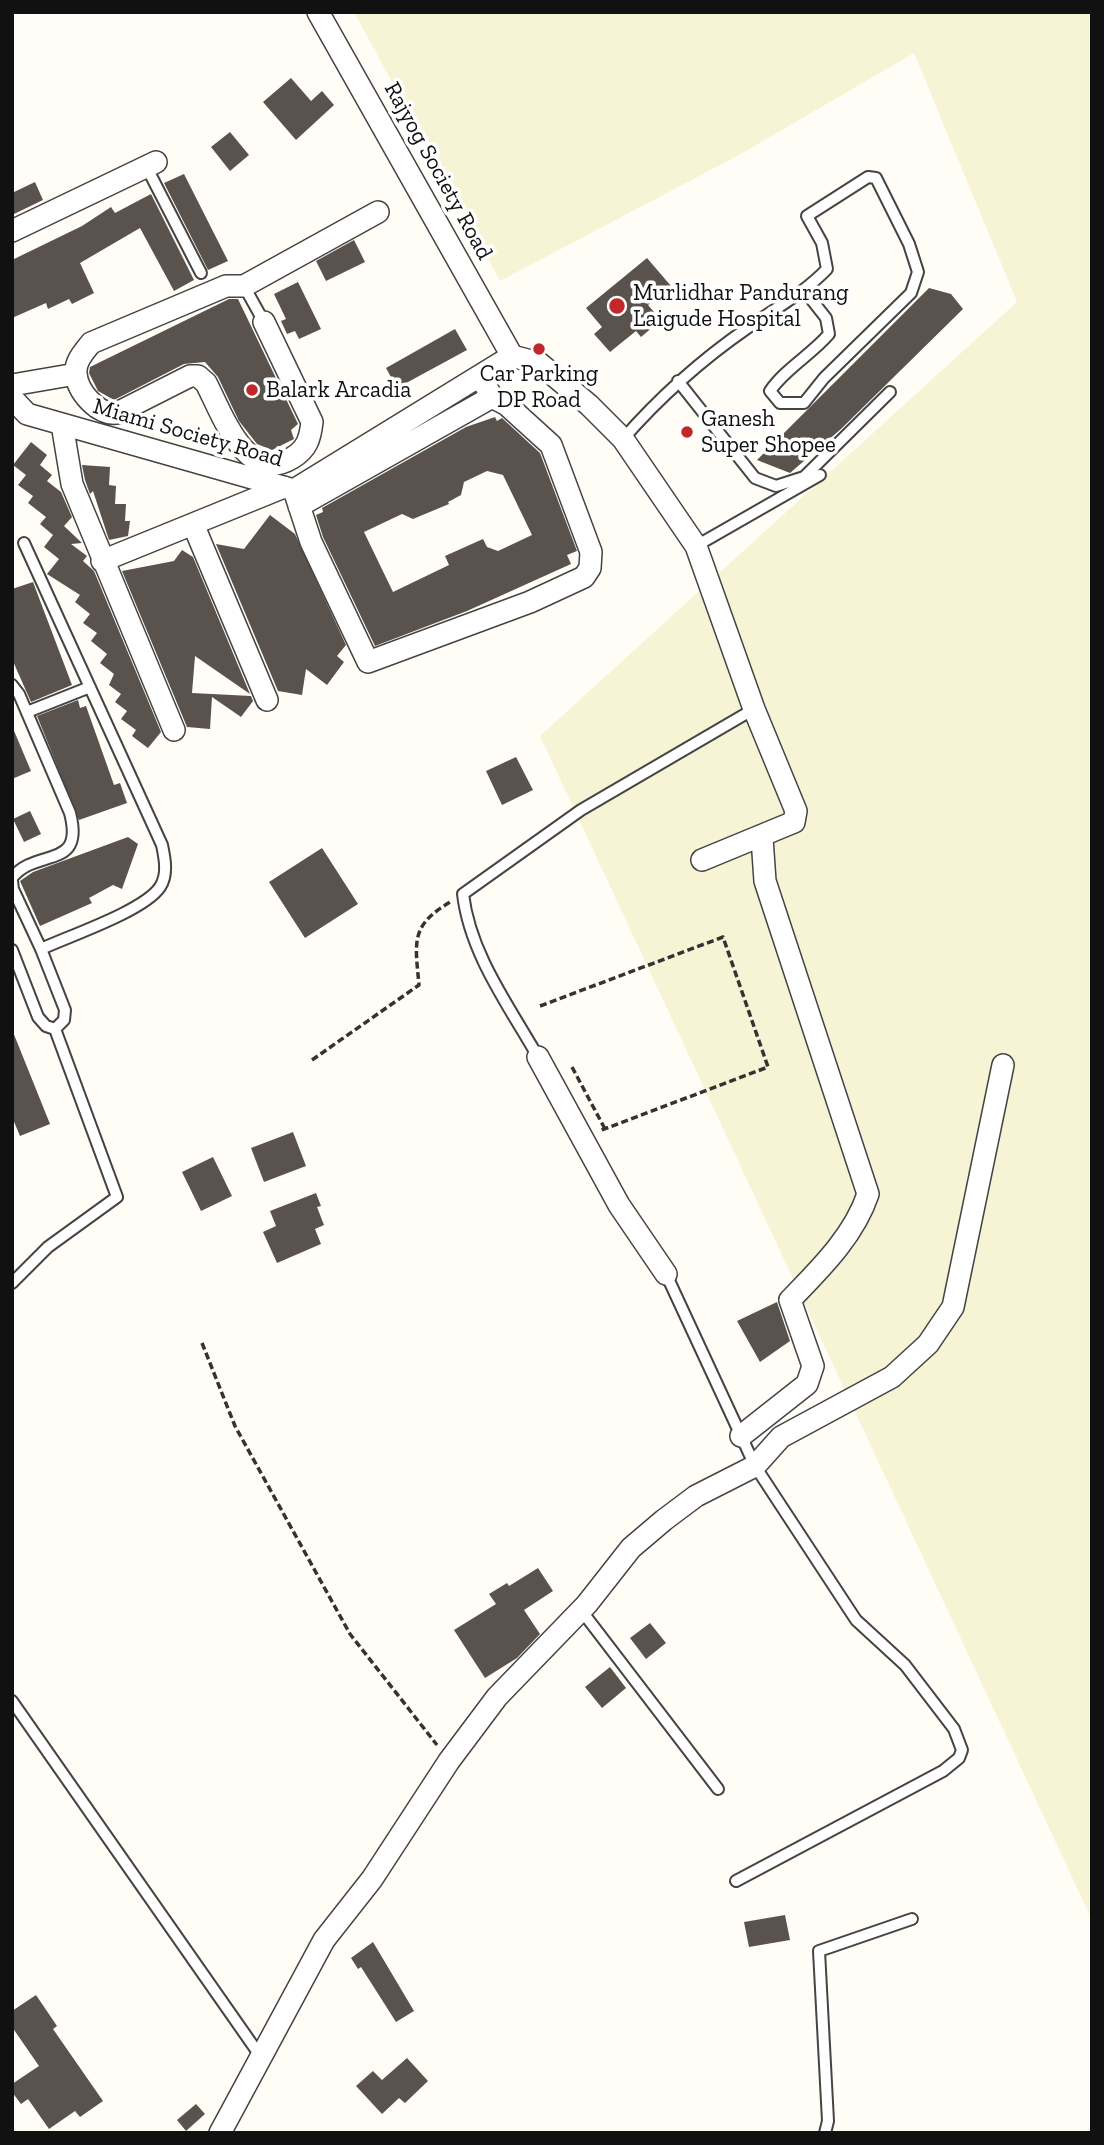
<!DOCTYPE html>
<style>
body{margin:0}
#map{position:relative;width:1104px;height:2145px;overflow:hidden;background:#fffdf5;font-family:"Zilla Slab",serif}
canvas{display:block}
.frame{position:absolute;inset:0;border:14px solid #111;pointer-events:none}
</style>
<div id="map">
<canvas width="1104" height="2145"></canvas>
<div class="frame"></div>
</div>
<script>
const c = document.querySelector('canvas').getContext('2d');
c.lineJoin = 'round';
function paint(path, color) { c.fillStyle = color; c.fill(path, 'evenodd'); }
function strokePath(path, color, width, dash) { c.strokeStyle = color; c.lineWidth = width; c.lineCap = dash ? 'butt' : 'round'; c.setLineDash(dash || []); c.stroke(path); }
function write(font, color, halo, rows, align = 'center') {
  c.font = font + ' "Zilla Slab",serif'; c.lineWidth = 7; c.setLineDash([]); c.textBaseline = 'middle'; c.strokeStyle = halo; c.fillStyle = color; for (const [text, x, y, turn = 0] of rows) {
    c.save(); c.translate(x, y); c.rotate((+turn || 0) * Math.PI / 180); c.textAlign = isNaN(turn) ? turn : align; if (halo) c.strokeText(text, 0, 0); c.fillText(text, 0, 0); c.restore();
  }
}
const farmland = new Path2D(`
 M354,12H1092V1920L540,736L1017,302L914,53L739,155L500,281Z`);
const building = new Path2D(`
 M291,78L311,101L322,91L334,105L296,140L263,102Z
 M230,132L249,155L230,171L211,147Z
 M184,174L228,261L208,270L164,183Z
 M35,182L43,200L12,215V193Z
 M151,194L194,280L174,291L140,228L80,263L94,293L72,304L69,299L48,309L46,303L12,318V260L82,226L111,207L115,213Z
 M354,240L365,262L326,281L316,261Z
 M647,258L671,286L648,305L661,320L641,337L636,331L610,352L594,334L602,327L586,308Z
 M298,282L321,329L299,339L295,331L287,334L281,321L286,319L274,294Z
 M929,288L951,294L963,309L841,429L790,473L757,460Z
 M229,299H238L298,424L291,430L294,439L272,450L257,444L239,421L218,377L205,362L184,364L114,400L98,391L89,373L90,367Z
 M455,329L467,350L397,388L386,368Z
 M495,417L497,421L502,418L540,453L577,551L567,555L571,564L467,611L375,646L323,537L316,515L323,512L322,508L466,427ZM487,471L503,475L532,535L498,551L487,547L483,539L445,556L449,565L393,592L364,532L402,514L413,519L449,504L448,502L461,495L464,482Z
 M31,442L47,455L40,465L52,475L47,481L61,492L72,517L64,526L82,543L71,544L87,556L83,561L94,571L161,732L148,748L132,736L136,730L121,719L127,711L115,702L121,694L109,685L114,674L100,663L107,654L91,641L97,633L83,623L90,614L75,602L80,595L47,574L59,559L44,547L53,535L40,524L46,517L28,503L33,496L18,485L26,475L13,465Z
 M82,465L110,467L109,485L116,486L115,504H126L125,521H130L128,536L109,540L93,491L90,494L85,480Z
 M270,515L295,534L346,645L337,656L344,662L327,685L306,669L302,695L278,691L216,544L244,549Z
 M182,550L193,557L250,694L195,656L192,693L251,696L253,701L241,717L212,697L210,729L187,727L122,571L174,561Z
 M33,582L72,685L31,702L12,659V589Z
 M78,700L80,708L86,706L114,785L120,783L127,803L79,820L37,716Z
 M12,726L31,771L12,779Z
 M516,757L533,790L502,805L486,771Z
 M30,811L41,834L24,842L13,819Z
 M128,837L138,844L122,889L113,885L89,898L92,903L40,926L20,881L33,872Z
 M322,848L358,904L305,938L269,882Z
 M13,1032L50,1124L20,1136L12,1117Z
 M293,1132L306,1166L264,1182L251,1148Z
 M213,1157L232,1196L201,1211L182,1172Z
 M316,1193L321,1206L317,1207L324,1225L315,1229L321,1244L277,1263L263,1232L276,1226L270,1211Z
 M777,1302L790,1341L760,1362L737,1321Z
 M538,1568L553,1591L524,1610L540,1634L517,1658L485,1678L454,1630L496,1604L489,1594L507,1583L509,1586Z
 M650,1623L666,1643L646,1659L630,1638Z
 M610,1667L626,1688L602,1708L585,1687Z
 M785,1915L790,1940L749,1947L744,1922Z
 M373,1942L414,2011L396,2022L361,1967L358,1969L351,1958Z
 M36,1995L57,2026L53,2029L103,2101L80,2117L75,2111L49,2129L28,2099L21,2104L12,2092V2084L39,2066L12,2027V2011Z
 M407,2058L428,2081L405,2103L399,2098L382,2114L356,2086L373,2071L382,2080Z
 M196,2104L205,2114L186,2131L177,2120Z`);
const path = new Path2D(`
 M540,1006L723,937L768,1067L599,1131
 M312,1060L419,985C415,941 410,925 452,901
 M572,1067L605,1129
 M202,1343L235,1426L350,1634L437,1745`);
const lane = new Path2D(`
 M146,166L201,273
 M244,286L264,322
 M678,381L755,478L776,486L804,477L890,392
 M623,439C659,398 700,361 746,329C774,309 803,294 827,269L822,243L807,216L868,177L876,178L909,244L918,272L911,293L824,378L804,403H780L770,391C785,369 811,355 829,334L826,318L804,290
 M696,546L820,475
 M12,685L19,694L70,813C85,871 36,847 12,878
 M27,712L90,687
 M12,881L13,889L41,949C69,936 144,911 160,887C168,875 165,859 162,845L24,543
 M12,950L38,1017L46,1026L55,1029L64,1020L65,1010L41,949
 M538,1057C509,1006 470,954 463,894L581,810L754,709
 M666,1274L755,1466L856,1620L905,1665L954,1729L962,1750L959,1758L943,1771L736,1881
 M12,1283L48,1247L117,1197L55,1029
 M581,1610L718,1789
 M12,1701L261,2057
 M825,2133L828,2121L819,1951L912,1919`);
const street = new Path2D(`
 M318,12L512,356
 M12,231L156,162
 M264,322L312,422C310,439 307,449 292,458C246,486 222,413 206,383L198,376H190L117,413C99,416 77,392 76,373C75,361 84,352 91,343L226,286H244L378,212
 M12,385L76,374
 M12,398L27,414L294,490L512,356L539,363L589,405L623,439L696,546L754,709L796,811L794,822L702,860
 M62,424L72,484L174,730
 M294,490L311,542L368,662L530,602L584,577L590,568L591,552L551,445L507,405L492,397L480,376
 M299,506L492,397
 M193,524L267,700
 M102,561L284,487
 M538,1057L619,1205L666,1274
 M741,1436L807,1384L813,1366L790,1300C820,1269 854,1236 868,1194L765,881L762,838
 M220,2133L324,1940L372,1879L449,1761L497,1697L587,1604L631,1548L664,1520L696,1496L755,1466L781,1437L892,1377L928,1344L953,1307L1003,1065`);
const markers = [
 [617,306,9,"#c2272b"],
 [539,349,7,"#c2272b"],
 [252,390,7,"#c2272b"],
 [687,432,7,"#c2272b"]
];
const streetNames = [
 ["Rajyog Society Road",438,171,61],
 ["Miami Society Road",188,433,16]
];
const poiNames = [
 ["Murlidhar Pandurang",633,293],
 ["Laigude Hospital",633,319],
 ["Car Parking",539,374,"center"],
 ["DP Road",539,400,"center"],
 ["Balark Arcadia",266,390],
 ["Ganesh",701,419],
 ["Super Shopee",701,445]
];
paint(farmland, '#f6f4d4');
paint(building, '#5a524d');
strokePath(lane, '#444', 14);
strokePath(street, '#444', 24);
strokePath(path, '#333', 3.5, [7, 3.5]);
strokePath(lane, '#fff', 10);
strokePath(street, '#fff', 21);
for (const [x, y, r, color] of markers) { const dot = new Path2D(); dot.arc(x, y, r, 0, 2 * Math.PI); c.fillStyle = color; c.fill(dot); strokePath(dot, '#fff', 2.5); }
write('23px', '#111', '#fff', streetNames);
write('23px', '#111', '#fff', poiNames, 'left');
</script>
